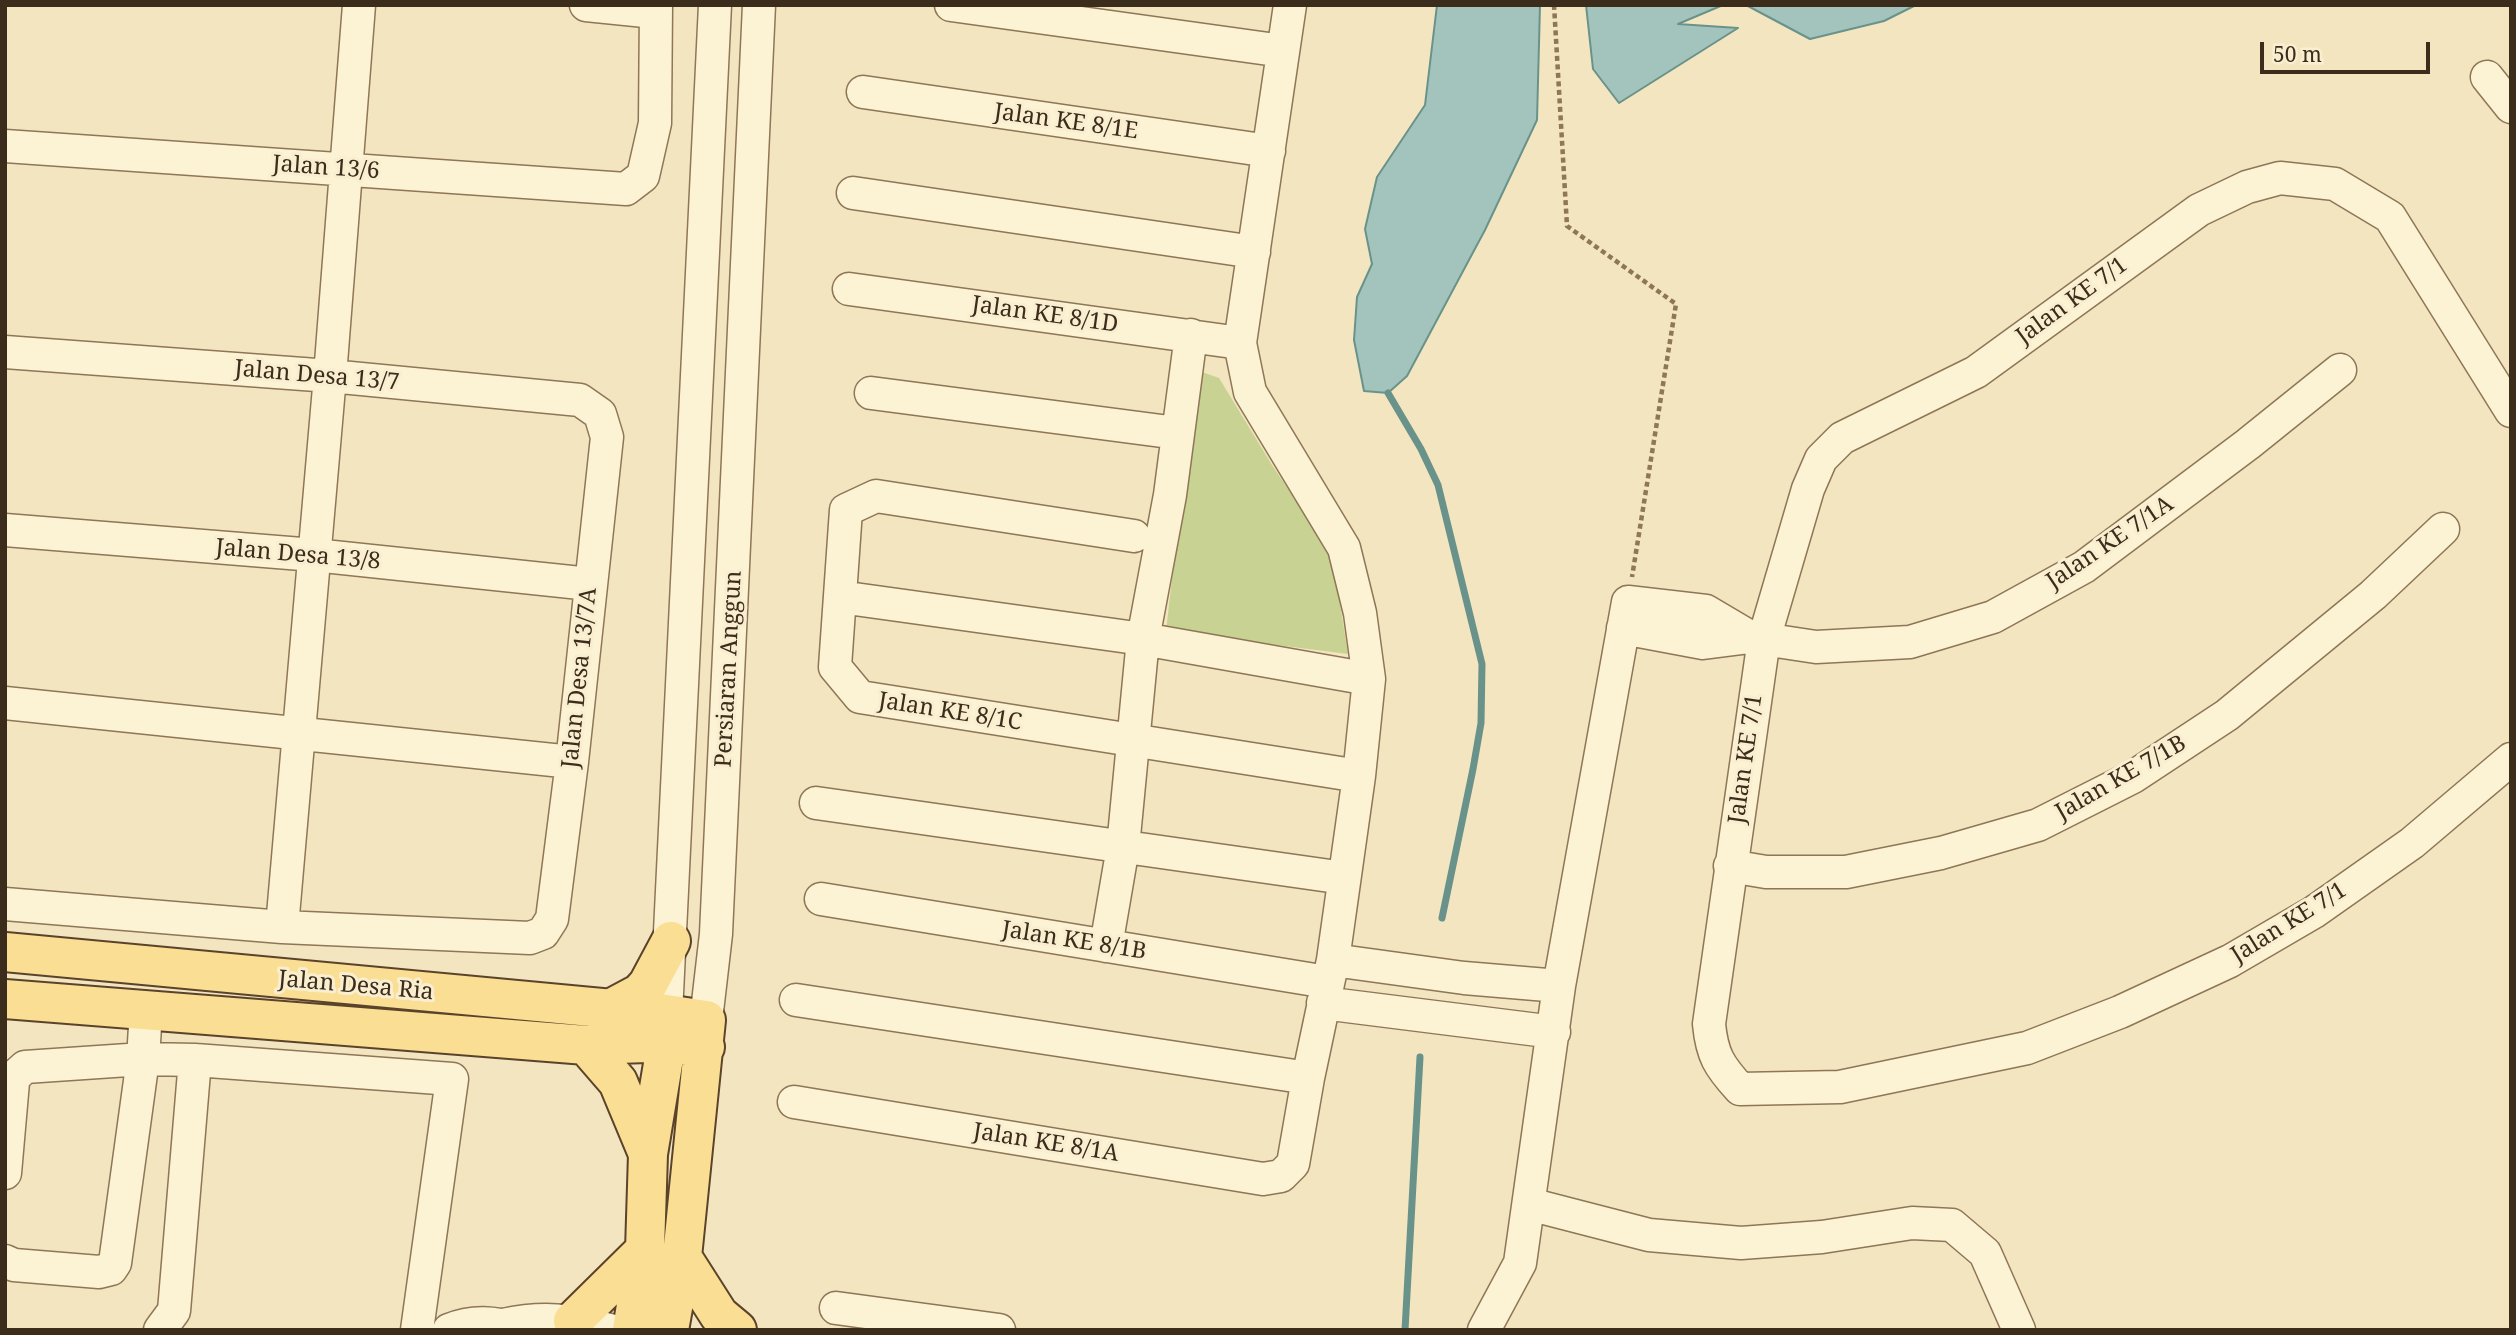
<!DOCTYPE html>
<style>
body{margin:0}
#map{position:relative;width:2516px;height:1335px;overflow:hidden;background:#f3e5c0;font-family:"Noto Serif",serif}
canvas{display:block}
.frame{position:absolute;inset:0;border:7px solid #3c2c1c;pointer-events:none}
.scale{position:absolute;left:2260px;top:42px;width:170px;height:32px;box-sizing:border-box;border:4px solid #3c2c1c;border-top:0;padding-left:9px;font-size:21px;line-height:24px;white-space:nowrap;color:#3c2c1c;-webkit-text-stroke:5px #f9efd0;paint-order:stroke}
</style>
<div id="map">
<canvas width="2516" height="1335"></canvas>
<div class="frame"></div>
<div class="scale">50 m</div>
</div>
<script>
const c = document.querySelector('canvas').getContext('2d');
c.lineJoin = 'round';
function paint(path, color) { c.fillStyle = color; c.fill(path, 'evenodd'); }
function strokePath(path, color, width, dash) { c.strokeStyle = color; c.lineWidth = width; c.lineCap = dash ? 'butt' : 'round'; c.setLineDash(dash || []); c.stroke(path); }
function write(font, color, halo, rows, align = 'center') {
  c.font = font + ' "Noto Serif",serif'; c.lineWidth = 6; c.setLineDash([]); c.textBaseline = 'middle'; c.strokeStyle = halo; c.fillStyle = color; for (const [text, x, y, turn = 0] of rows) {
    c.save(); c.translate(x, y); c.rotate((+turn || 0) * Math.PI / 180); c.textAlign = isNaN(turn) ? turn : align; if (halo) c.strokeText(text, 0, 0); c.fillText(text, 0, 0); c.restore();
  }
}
const green = new Path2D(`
 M1196,370L1219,378L1272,465L1332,554L1348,654L1166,631Z`);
const water = new Path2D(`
 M1437,5H1540L1537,120L1485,230L1407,376L1388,393L1364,391L1354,340L1357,297L1372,264L1365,229L1377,177L1425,105Z
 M1586,5H1723L1678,24L1738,28L1619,103L1593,69Z
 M1746,5H1916L1884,21L1810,39Z`);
const stream = new Path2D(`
 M1388,393L1421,449L1438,485L1482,664L1481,723L1473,769L1442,918
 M1405,1330L1420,1057`);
const path = new Path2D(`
 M1554,5L1567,226L1676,304L1632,577`);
const minor = new Path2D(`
 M586,5L655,12
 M951,5L1283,51
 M2487,77L2511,107
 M863,92L1269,151
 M5,146L626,189L643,176L655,123L656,5
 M853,193L1254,252
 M849,289L1240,343
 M5,352L330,376L580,400L600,414L607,437L572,762L552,919L543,933L530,938L282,927L5,904
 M871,393L1177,433
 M2511,411L2390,217L2335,184L2280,178L2247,187L2199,210L1976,372L1842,438L1821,459L1808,489L1764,639L1709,1024C1712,1055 1719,1066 1740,1089L1840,1087L2027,1048L2120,1012L2230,961L2314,912L2412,843L2511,759
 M5,530L314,555L590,584
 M1134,536L876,496L846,510L835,667L860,697L1359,776
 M840,597L1143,639L1369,679
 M1623,628L1703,643L1750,637L1816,647L1910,642L1993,617L2084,567L2248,444L2340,370
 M5,703L572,762
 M816,803L1344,878
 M1730,866L1766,872H1846L1941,853L2038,825L2133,777L2227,715L2373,595L2443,529
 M821,899L1327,982
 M282,927L330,376L359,5
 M1106,946L1123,847L1143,639L1170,495L1191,335
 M1333,960L1464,978L1559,986
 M796,1000L1308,1078
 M1323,1003L1554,1032
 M146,1010L143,1059L195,1060L452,1079L417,1330
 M666,1014L715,5
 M706,1020L716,934L759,5
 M794,1102L1263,1179L1281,1176L1293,1164L1308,1078L1333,960L1359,776L1369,679L1360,613L1344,548L1250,392L1240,343L1290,5
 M5,1173L13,1082L15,1076L25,1067L143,1059L115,1263L111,1269L99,1272L14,1265L5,1261
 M1529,1204L1649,1235L1741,1243L1822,1237L1912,1223L1952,1225L1985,1253L2019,1330
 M836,1308L999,1330
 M503,1325C544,1316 570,1320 610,1330
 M160,1330L174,1311L195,1060
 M449,1330C473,1320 495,1322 519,1330
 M1484,1330L1520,1263L1559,986L1628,602L1706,611L1750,637`);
const major = new Path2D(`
 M5,952L666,1014L706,1020L682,1257L669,1330
 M5,999L586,1045L648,1043L705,1047
 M610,1009L640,993L648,984L671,941
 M586,1045L618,1082L648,1154
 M682,1257L719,1315L737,1330
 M573,1321L645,1250
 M632,1330L645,1250L648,1154L666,1046V1019`);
const streetNames = [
 ["Jalan KE 8/1E",1066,122,8],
 ["Jalan 13/6",326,168,4],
 ["Jalan KE 7/1",2072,301,-36],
 ["Jalan KE 8/1D",1045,315,8],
 ["Jalan Desa 13/7",317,376,5],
 ["Jalan KE 7/1A",2110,543,-34],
 ["Jalan Desa 13/8",298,555,5],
 ["Persiaran Anggun",729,669,-87],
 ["Jalan Desa 13/7A",580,678,-84],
 ["Jalan KE 8/1C",950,712,9],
 ["Jalan KE 7/1",1746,759,-82],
 ["Jalan KE 7/1B",2121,778,-30],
 ["Jalan KE 7/1",2289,923,-32],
 ["Jalan KE 8/1B",1074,941,9],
 ["Jalan Desa Ria",356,986,5],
 ["Jalan KE 8/1A",1046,1143,9]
];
paint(green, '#c8d293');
paint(water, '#a3c4bc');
strokePath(water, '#69938a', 2);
strokePath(stream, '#69938a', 7);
strokePath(minor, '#8e7656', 35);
strokePath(major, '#5b432b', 42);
strokePath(path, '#8e7656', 4.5, [5, 3.5]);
strokePath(minor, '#fcf2d4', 32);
strokePath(major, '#fade93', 38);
write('23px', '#3c2c1c', '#f9efd0', streetNames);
</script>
